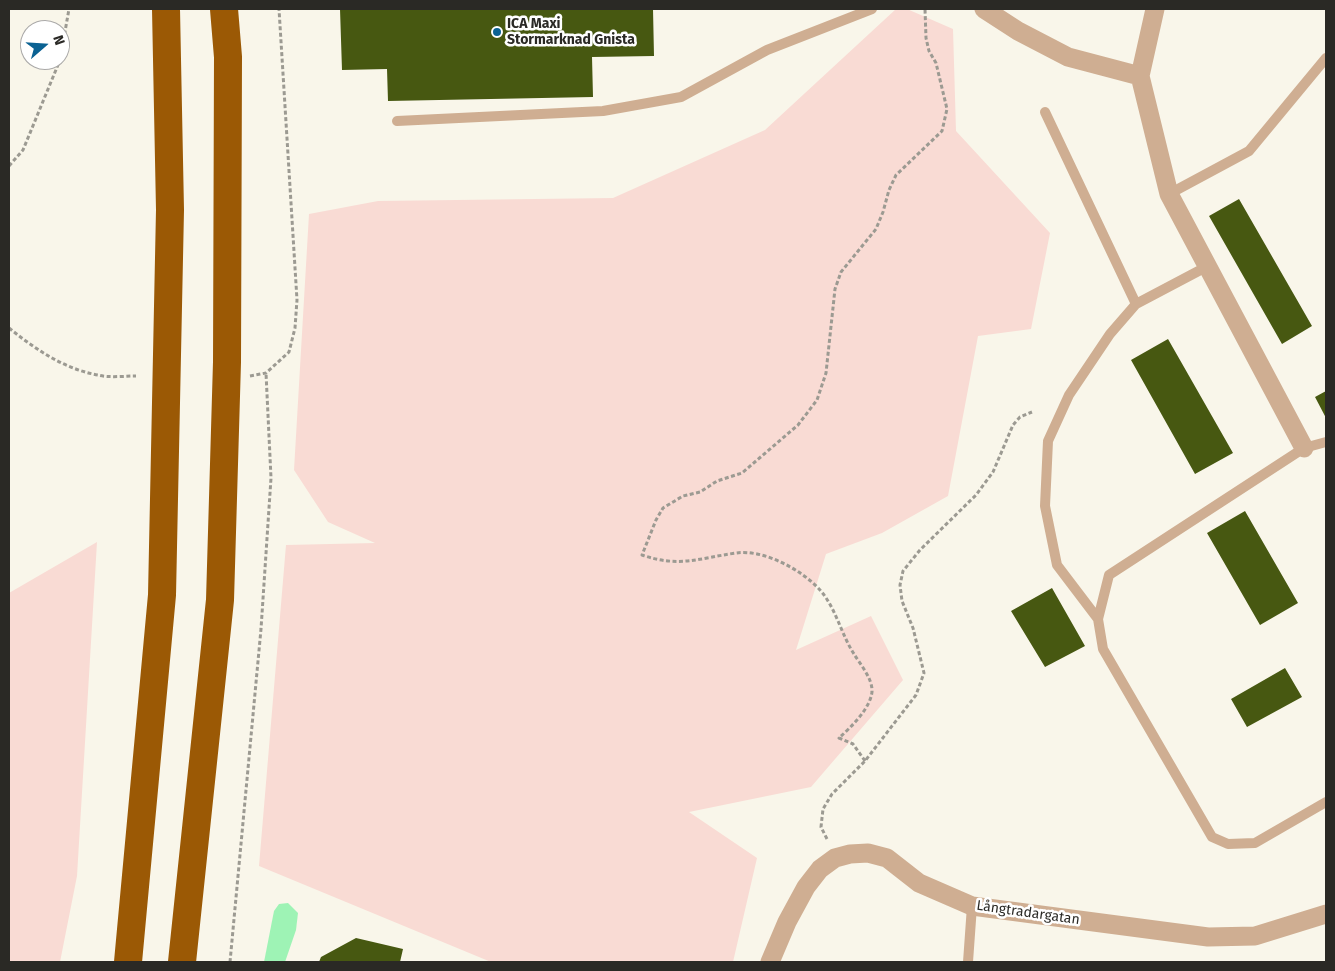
<!DOCTYPE html>
<meta charset="utf-8">
<style>
body{margin:0}
#map{position:relative;width:1335px;height:971px;overflow:hidden;background:#f9f6ea;font-family:"Fira Sans",sans-serif}
canvas{display:block}
.frame{position:absolute;inset:0;border:10px solid #2a2925;pointer-events:none}
.north{position:absolute;left:20px;top:20px;width:50px;height:50px;box-sizing:border-box;background:#fff;border:1px solid #aaa9a8;border-radius:50%;rotate:71deg;font-size:14px;font-weight:700;line-height:20px;text-align:center;color:#2a2925}
.north::after{content:'';display:block;margin:auto;width:18px;height:22px;background:#0b6293;clip-path:polygon(50% 0,100% 100%,50% 72%,0 100%)}
</style>
<div id="map">
<canvas width="1335" height="971"></canvas>
<div class="frame"></div>
<div class="north">N</div>
</div>
<script>
const context = document.querySelector('canvas').getContext('2d');
context.lineJoin = 'round';
function fill(path, color) { context.fillStyle = color; context.fill(path, 'evenodd'); }
function trace(path, color, width, dash) { context.strokeStyle = color; context.lineWidth = width; context.lineCap = dash ? 'butt' : 'round'; context.setLineDash(dash || []); context.stroke(path); }
function label(font, color, halo, rows, align = 'center') {
  context.font = font + ' "Fira Sans",sans-serif'; context.lineWidth = 5; context.setLineDash([]); context.textBaseline = 'middle'; context.strokeStyle = halo; context.fillStyle = color; for (const [text, x, y, turn = 0] of rows) {
    context.save(); context.translate(x, y); context.rotate((+turn || 0) * Math.PI / 180); context.textAlign = isNaN(turn) ? turn : align; if (halo) context.strokeText(text, 0, 0); context.fillText(text, 0, 0); context.restore();
  }
}
const green = new Path2D(`
 M896,9H907L953,29L956,131L1050,233L1031,329L978,336L948,496L882,533L826,554L796,650L871,616L903,680L811,787L689,812L757,858L733,962H491L259,866L286,545L375,543L328,522L294,470L309,214L378,201L613,198L765,130Z
 M97,542L77,876L60,962H9V593Z`);
const water = new Path2D(`
 M288,903L298,913L296,930L285,962H264L274,911L279,904Z`);
const building = new Path2D(`
 M340,9H653L654,56L592,57L593,97L388,101L387,69L342,70Z
 M1239,199L1312,326L1282,344L1209,216Z
 M1168,339L1233,453L1195,474L1131,360Z
 M1326,391V418L1315,397Z
 M1245,511L1298,603L1260,625L1207,533Z
 M1052,588L1085,646L1045,667L1011,611Z
 M1285,668L1302,697L1247,727L1231,699Z
 M356,938L403,949L400,962H319L321,957Z`);
const path = new Path2D(`
 M60,60L69,9
 M9,166L23,150L60,60
 M9,328C35,349 64,369 98,375C109,378 124,376 136,376
 M250,376L266,373L289,352L295,328L297,300L279,9
 M865,761L853,744L839,738C851,727 870,709 872,692C873,679 860,664 854,654C841,634 836,608 820,590C802,570 764,549 736,553C700,558 679,568 642,555L656,520L663,508L683,496L700,492L717,481L742,473L798,425L817,400L826,373L835,289L841,272L876,229L883,212L889,190L896,175L942,131L947,109L936,63L929,51L926,38L925,9
 M827,839L821,827L823,809L832,794L865,761L916,695L924,673L913,628L902,601L900,585L903,571L920,550L976,495L993,472L1013,425L1020,417L1032,412
 M230,962L261,629L271,478L266,373`);
const lane = new Path2D(`
 M1045,112L1136,304
 M397,121L603,111L681,97L767,50L872,9
 M1169,194L1249,151L1326,58
 M1326,442L1304,448L1109,575L1098,619L1103,649L1212,837L1228,844L1255,843L1326,802
 M1098,619L1057,565L1045,506L1048,441L1069,395L1110,334L1136,304L1208,266
 M968,962L972,906`);
const street = new Path2D(`
 M984,9L1018,31L1068,57L1140,76
 M1155,9L1140,76L1169,194L1304,448
 M770,962L787,922L806,887L820,869L835,858L850,854L868,853L887,858L919,883L972,906L1208,937L1255,936L1326,914`);
const highway = new Path2D(`
 M128,962L162,595L170,210L166,9
 M182,962L220,600L227,362L228,57L224,9`);
const markers = [
 [497,32,5,"#0b6293"]
];
const poiNames = [
 ["ICA Maxi",507,24],
 ["Stormarknad Gnista",507,40]
];
const streetNames = [
 ["Långtradargatan",1028,913,8]
];
fill(green, '#f9dbd4');
fill(water, '#9ef3b5');
fill(building, '#475811');
trace(path, '#9c9a92', 3, [4, 2.5]);
trace(lane, '#cfae92', 10);
trace(street, '#cfae92', 19);
trace(highway, '#9b5905', 28);
for (const [x, y, r, color] of markers) { const dot = new Path2D(); dot.arc(x, y, r, 0, 2 * Math.PI); context.fillStyle = color; context.fill(dot); trace(dot, '#fff', 2); }
label('bold 14px', '#2a2925', '#fff', poiNames, 'left');
label('14px', '#2a2925', '#fff', streetNames);
</script>
